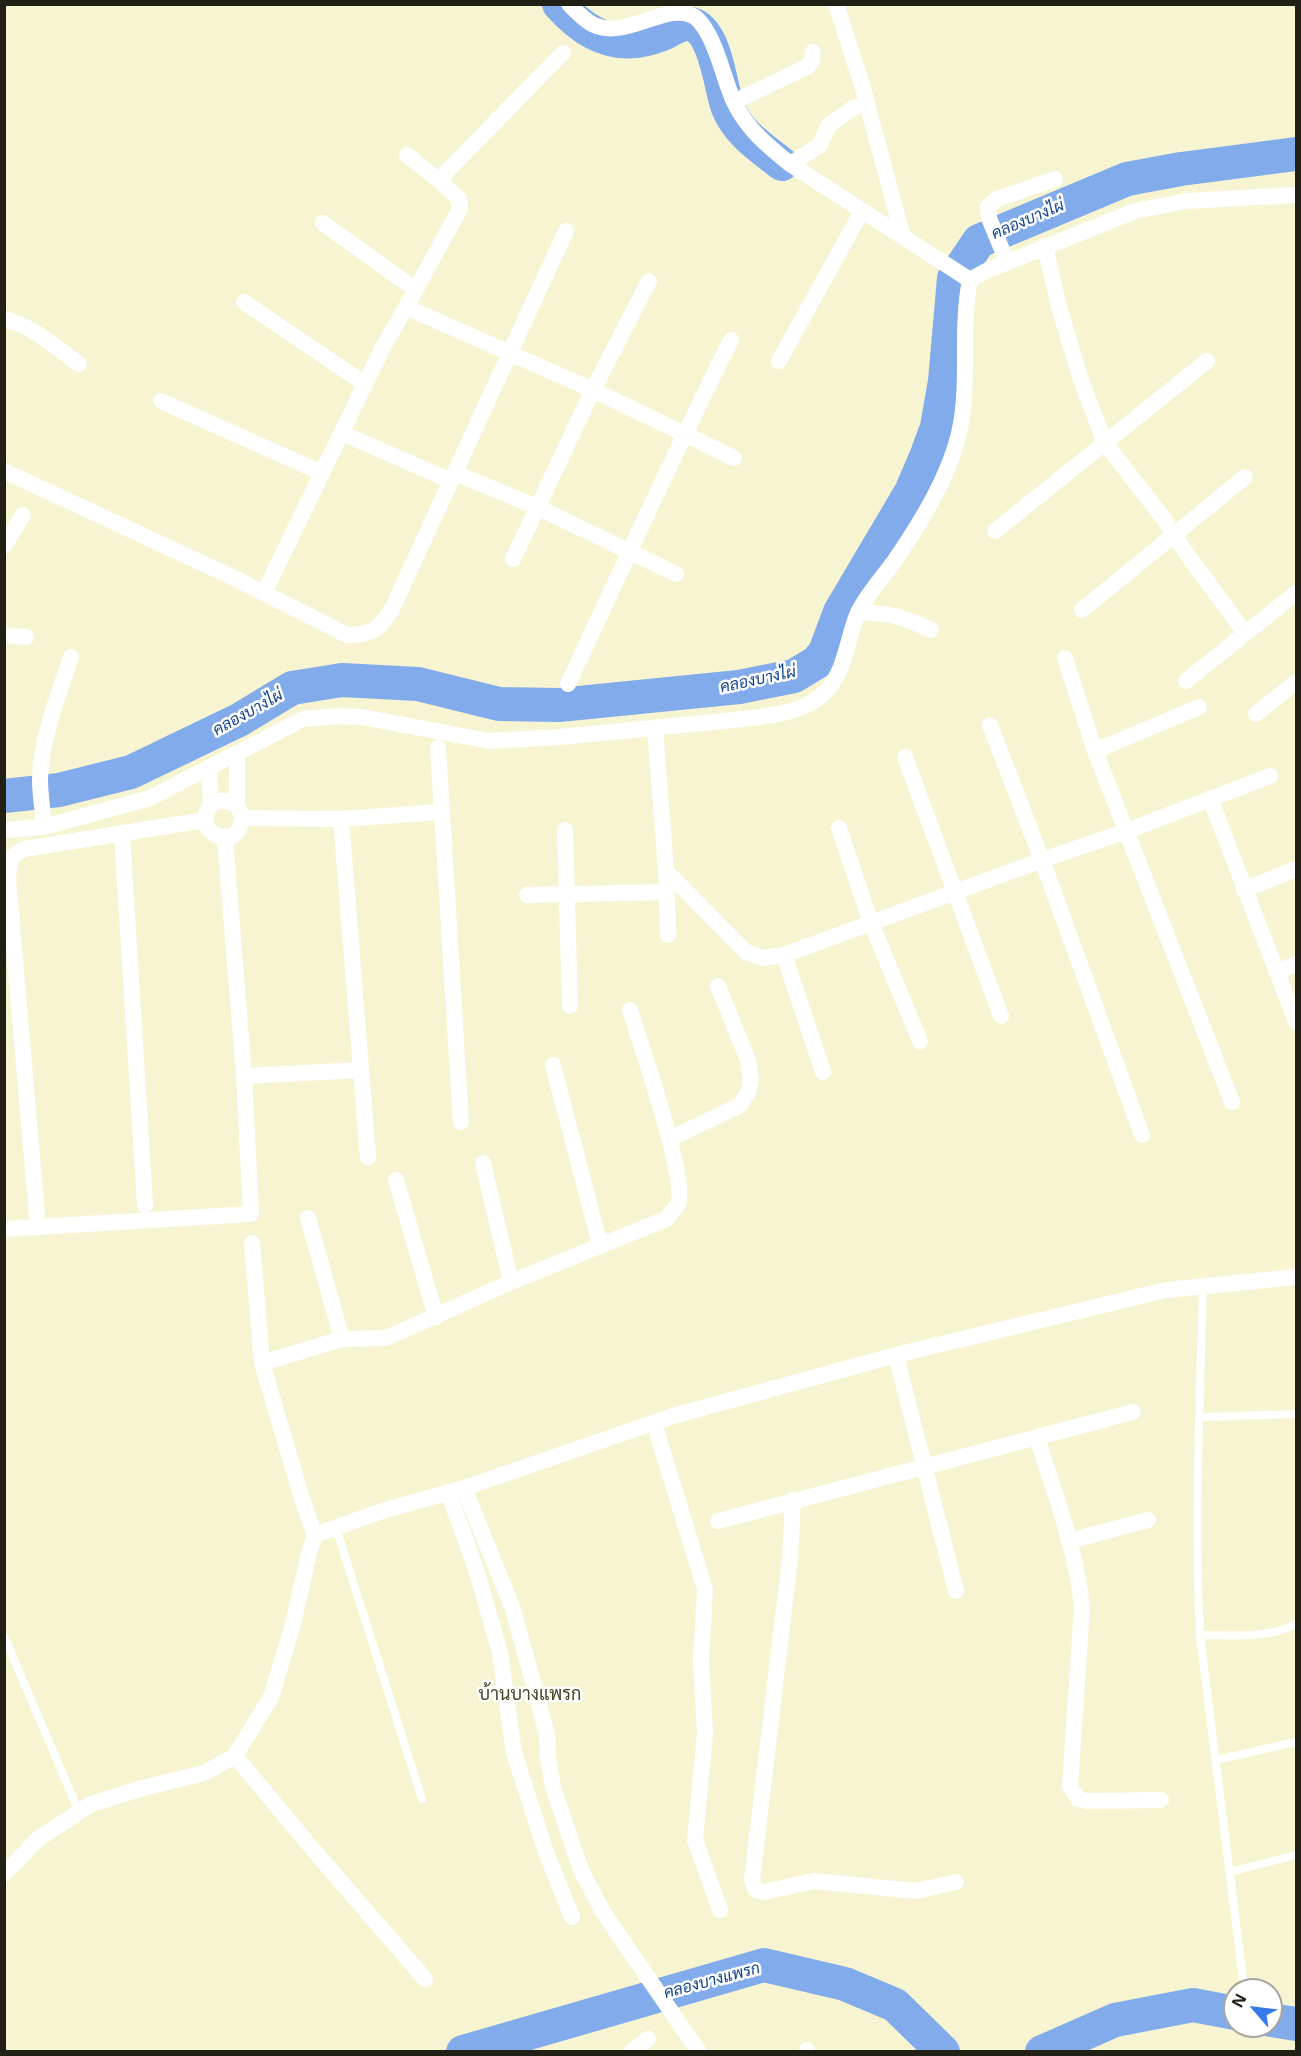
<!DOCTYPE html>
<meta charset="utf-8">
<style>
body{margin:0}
#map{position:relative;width:1301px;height:2056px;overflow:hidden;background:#f7f4d1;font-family:"Noto Sans",sans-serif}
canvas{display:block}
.frame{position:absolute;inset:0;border:6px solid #222014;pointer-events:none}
.north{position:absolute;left:1223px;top:1978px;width:60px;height:60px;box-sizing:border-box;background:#fff;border:2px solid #a7a6a1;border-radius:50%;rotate:298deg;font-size:16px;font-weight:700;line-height:24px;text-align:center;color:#222014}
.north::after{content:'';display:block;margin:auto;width:21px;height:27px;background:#357ae8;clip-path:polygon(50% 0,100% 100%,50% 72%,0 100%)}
</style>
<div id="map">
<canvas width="1301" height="2056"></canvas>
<div class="frame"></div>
<div class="north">N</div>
</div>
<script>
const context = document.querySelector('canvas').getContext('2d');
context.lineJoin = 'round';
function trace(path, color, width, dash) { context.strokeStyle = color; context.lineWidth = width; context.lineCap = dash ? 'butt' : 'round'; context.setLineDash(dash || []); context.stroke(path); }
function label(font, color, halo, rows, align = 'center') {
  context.font = font + ' "Noto Sans",Sarabun,sans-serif'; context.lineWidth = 5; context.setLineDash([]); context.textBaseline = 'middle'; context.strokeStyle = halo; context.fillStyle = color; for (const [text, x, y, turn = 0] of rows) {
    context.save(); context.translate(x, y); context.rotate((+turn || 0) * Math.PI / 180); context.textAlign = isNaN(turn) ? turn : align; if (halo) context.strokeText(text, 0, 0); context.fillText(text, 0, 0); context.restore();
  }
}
const river = new Path2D(`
 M559,4C587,36 619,51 660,35C670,31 684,20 694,25C717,36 720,87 728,108C738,133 762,148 782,164
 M4,796L59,790L131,772L239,720L292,688L342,680L418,684L499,704L559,705L739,687L794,676L817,662L825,652L840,612L911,492L926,457L937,427L945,381L954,278L979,241L1127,179L1181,169L1296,154
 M1271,2020L1296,2024
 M463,2052L764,1965L845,1984L895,2005L943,2052
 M1042,2052L1115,2020L1193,2005L1235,2013`);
const lane = new Path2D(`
 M1203,1286C1200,1403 1194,1519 1200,1635L1243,1979
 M1200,1417L1296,1414
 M336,1528L422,1799
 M1200,1635C1232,1635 1268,1639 1296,1624
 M4,1636L79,1812
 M1216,1760L1296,1742
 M1230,1872L1296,1855`);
const street = new Path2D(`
 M569,4C576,11 585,21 594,25C627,40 668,0 695,17C716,34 723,80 735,104C748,130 768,146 790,164L970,280
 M836,4L862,85L903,237
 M734,102L808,66L812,62L813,52
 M407,155L441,182
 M790,164L819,146L829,125L855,107
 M323,223L416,290
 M1045,246L1059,307L1081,380L1105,443L1164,519L1186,553L1245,633
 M1007,262L989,218L988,207L997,199L1055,179
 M244,302L365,384
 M406,307L460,209L459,199L441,182L447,171L563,53
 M4,319C33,326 55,347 79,364
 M779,361L862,211
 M161,401L322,473
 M342,433L451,481
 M4,471L230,576L347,635C372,635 379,630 392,609L566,231
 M455,473L537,507L676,574
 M995,531L1207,361
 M4,546L23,515
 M513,559L593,390L649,281
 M264,593L382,349L406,307L593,390L734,458
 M1082,610L1245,477
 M858,612C891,614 900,615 931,630
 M4,635L26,637
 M1065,658L1095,751L1232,1102
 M1186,681L1296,593
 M568,684C622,569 674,453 731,340
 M1256,714L1296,682
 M990,725L1042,860L1142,1135
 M655,728L666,871L668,935
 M438,748L461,1122
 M1095,751L1199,707
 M237,754V805L243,818L238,831L233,836C192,844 200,785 237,805
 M905,757L1001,1016
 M209,769L211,806
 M1210,798L1296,1022
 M243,818L341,819L441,812
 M341,819L368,1157
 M44,827C43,811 40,795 40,780C41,738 58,696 71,657
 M839,828L871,923L920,1041
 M4,830L44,827L150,798L303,719L338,716L362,717L489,741L560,737L743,719C768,716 801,713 821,696C845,676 846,643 857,615C864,598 882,578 893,563C920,524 950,476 960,429C970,380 960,329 970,280L988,270L1135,211L1186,201L1296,195
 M565,830L570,1006
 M122,833L145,1205
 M666,871L746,952L763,958L784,955L1042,860L1127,831L1270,776
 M1244,890L1296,869
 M527,895L666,892
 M784,955L823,1072
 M1277,972L1296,964
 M553,1065L600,1245
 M244,1076L361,1070
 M670,1139L740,1105L749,1091L751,1079L748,1060L718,986
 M483,1163L511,1282
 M396,1180L436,1317
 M37,1215L8,879C10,863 8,856 24,849L205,820
 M308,1218L342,1339
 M4,1229L251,1214L244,1076L225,838
 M896,1355L956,1591
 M262,1363L342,1339L386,1338L511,1282L666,1219C669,1215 675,1209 678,1204C688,1179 640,1043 630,1010
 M654,1423L705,1589L701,1661L705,1734L695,1840L720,1910
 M1037,1437C1054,1493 1077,1550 1082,1609L1070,1786L1078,1799L1087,1801L1161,1800
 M464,1488L513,1609L547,1734L548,1758L553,1787L581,1870L603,1912L699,2052
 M448,1492L476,1569L500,1653L514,1753L546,1852L572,1917
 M793,1500L790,1558L752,1880L756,1890L764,1892L814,1881L916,1891L956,1882
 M718,1521L1133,1412
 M315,1535L382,1511L464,1488L673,1416L896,1355L1166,1290L1296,1277
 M1069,1541L1148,1520
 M235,1756L310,1846L425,1979
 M4,1874L38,1839L91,1804L143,1788L204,1773L235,1756L271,1697L292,1628L309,1553L315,1535L303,1502L262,1363L252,1243
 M631,2052L648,2039
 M807,2052V2050`);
const waterNames = [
 ["คลองบางไผ่",1028,220,-23],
 ["คลองบางไผ่",758,680,-12],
 ["คลองบางไผ่",248,713,-29],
 ["คลองบางแพรก",712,1981,-15]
];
const quarterNames = [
 ["บ้านบางแพรก",530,1695]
];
trace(river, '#82abec', 34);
trace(lane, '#fff', 8);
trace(street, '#fff', 16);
label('italic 16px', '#13438e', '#fff', waterNames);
label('18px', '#484528', '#fff', quarterNames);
</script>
